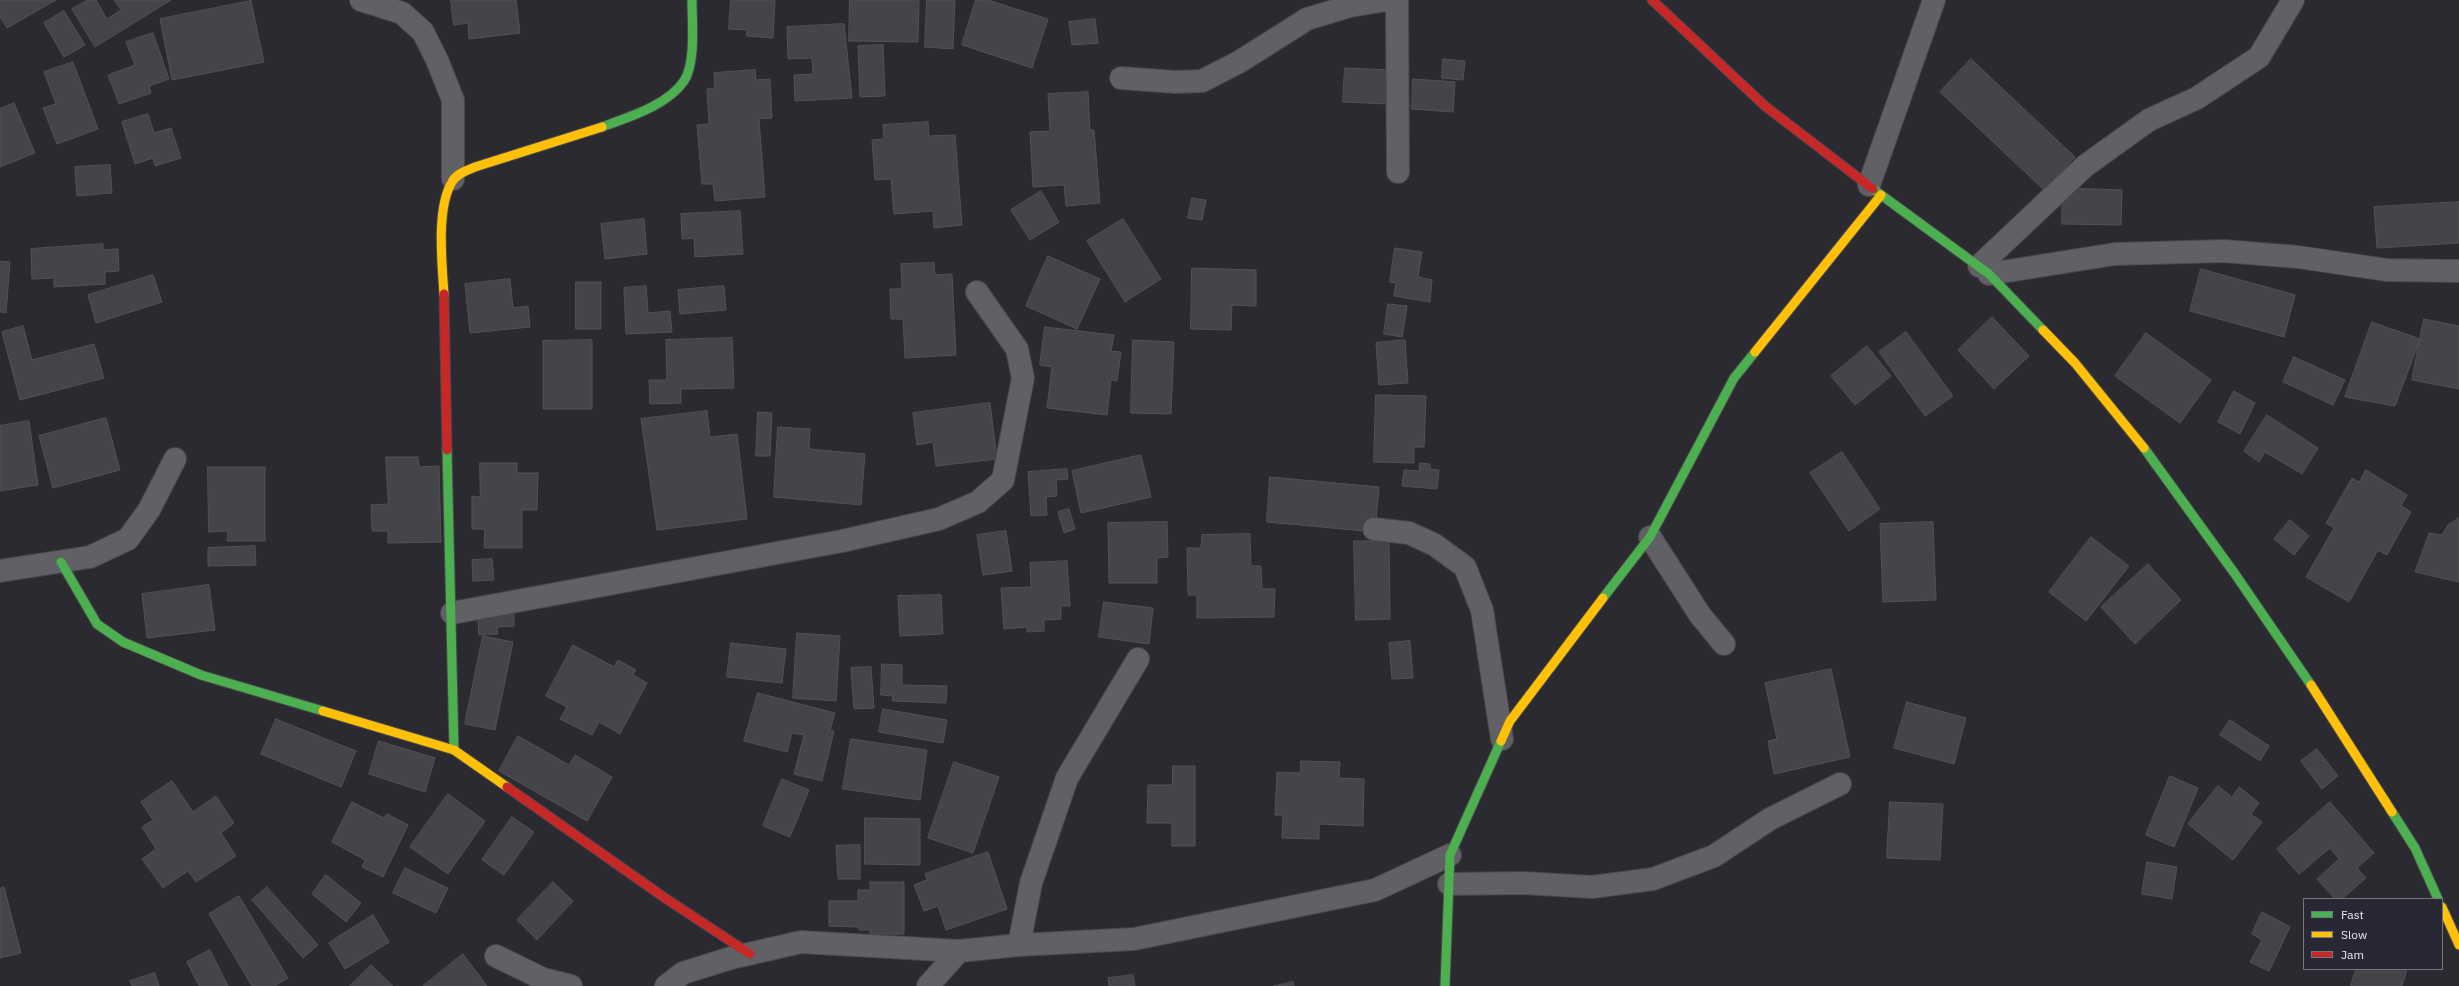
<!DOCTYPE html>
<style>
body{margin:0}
#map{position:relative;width:2459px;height:986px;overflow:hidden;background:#2a2a30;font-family:"IBM Plex Sans",sans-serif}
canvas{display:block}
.legend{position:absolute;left:2303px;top:898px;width:140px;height:72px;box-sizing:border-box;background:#272833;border:1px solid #75767f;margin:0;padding:5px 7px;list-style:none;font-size:12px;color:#eaeaf2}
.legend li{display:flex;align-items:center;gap:8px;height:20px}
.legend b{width:20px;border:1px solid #75767f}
</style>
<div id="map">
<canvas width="2459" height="986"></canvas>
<ul class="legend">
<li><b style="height:5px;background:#4caf50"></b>Fast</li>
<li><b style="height:5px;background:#ffc107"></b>Slow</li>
<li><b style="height:5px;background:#c62828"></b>Jam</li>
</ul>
</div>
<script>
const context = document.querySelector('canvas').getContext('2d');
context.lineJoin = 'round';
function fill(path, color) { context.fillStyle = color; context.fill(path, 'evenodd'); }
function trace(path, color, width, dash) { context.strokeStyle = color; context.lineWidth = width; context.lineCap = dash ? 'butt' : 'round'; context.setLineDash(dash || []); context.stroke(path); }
const building = new Path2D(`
 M0,0H56L7,28L0,17Z
 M88,0H96L107,19L121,10L114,0H171L95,47L72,9Z
 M451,0H516L520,33L469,39L468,23L454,25Z
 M731,0H775L773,38L746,36L747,30L729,29Z
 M850,0H919L918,42L849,41Z
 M927,0H955L953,49L925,47Z
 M976,0H988L1048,19L1032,68L962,45Z
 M251,1L264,62L172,80L160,19Z
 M64,11L85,45L64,57L44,23Z
 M1095,19L1098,43L1072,45L1069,22Z
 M844,24L852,98L795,101L794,75L813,74L812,58L788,59L787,27Z
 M153,33L169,79L149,86L151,93L119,104L108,75L135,65L126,42Z
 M883,45L885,96L860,97L858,46Z
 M1443,59L1465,61L1463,80L1442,78Z
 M1971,59L2075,157L2044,190L1940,92Z
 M73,62L98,129L57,144L43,108L56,104L44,72Z
 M1345,68L1389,70L1388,104L1343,102Z
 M755,70L756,80L770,79L772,118L759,119L765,197L715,201L713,184H702L697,125L709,124L707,89L715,88L714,73Z
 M1413,79L1455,82L1453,112L1412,109Z
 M1088,92L1090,130H1094L1100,203L1066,206L1064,185L1033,187L1030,132L1050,131L1048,94Z
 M14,103L35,153L0,167V109Z
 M148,114L154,133L171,128L181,158L155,166L153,158L135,164L122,122Z
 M928,122L929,136L955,135L962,225L934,228L933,211L894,214L891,179L875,180L872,140L884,139L883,125Z
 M110,165L112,193L77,196L75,167Z
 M2063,188L2122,190L2121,225L2062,224Z
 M1041,191L1059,222L1030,240L1011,210Z
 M1192,198L1206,200L1202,220L1188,218Z
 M2459,202V243L2377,248L2374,207Z
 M740,211L743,254L695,257L694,238L682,239L681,214Z
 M644,219L647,254L605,259L601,224Z
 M1123,219L1161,279L1125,302L1087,241Z
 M103,244V250L118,249L119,271L105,272V284L54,287V278L32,279L31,249Z
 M1395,248L1422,252L1418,277L1432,280L1430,302L1394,296L1396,283L1390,282Z
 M1048,256L1100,279L1077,329L1026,306Z
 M0,261L10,262L6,313L0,312Z
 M934,263L935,275L952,274L956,355L905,358L903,319H891L890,289H902L901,264Z
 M1192,268L1256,270V306L1232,305L1231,330L1191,329Z
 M2201,269L2295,295L2284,337L2190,311Z
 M153,275L162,302L96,323L88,295Z
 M510,279L513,308L528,306L530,327L470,333L465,284Z
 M576,282H601V329H576Z
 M646,286L648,313L670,311L672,332L626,334L624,288Z
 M724,286L726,310L680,314L678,290Z
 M1388,304L1407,306L1402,337L1384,334Z
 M1992,317L2029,356L1994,389L1958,350Z
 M2424,319L2459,326V389L2412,380Z
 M2372,322L2420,339L2395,406L2345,397Z
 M23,326L32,360L94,344L104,378L20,400L2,332Z
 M1045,327L1114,335L1111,351L1121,352L1117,381L1111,380L1107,415L1047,408L1052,367L1040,365Z
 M1906,332L1953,396L1925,416L1879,352Z
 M2146,333L2211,380L2180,423L2115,376Z
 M732,338L734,388L681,389V403L650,404L649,380H667L666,340Z
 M592,340V409H543V341Z
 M1133,340L1174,342L1171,414L1131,413Z
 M1405,340L1408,383L1379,385L1376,343Z
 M1867,346L1891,376L1855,405L1831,376Z
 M2294,357L2345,380L2333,405L2283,382Z
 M2234,391L2255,403L2240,434L2218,422Z
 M1376,395L1426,396L1424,447H1414V463L1374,462Z
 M990,403L997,459L936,466L933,442L917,445L913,413Z
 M707,411L710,437L737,434L747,519L657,530L641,419Z
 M758,412L772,413L770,456H756Z
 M2267,415L2318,448L2302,474L2265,452L2259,462L2244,451Z
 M106,418L120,470L53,488L39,436Z
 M29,421L38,485L0,491V426Z
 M778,427L810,429L809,449L865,454L861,505L774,497Z
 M1842,452L1880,509L1849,531L1810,473Z
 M1141,455L1151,497L1081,513L1072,471Z
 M386,457H418L419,467L439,466L441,542L388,543V531H372L371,505L388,504Z
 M480,463H517V473H538L537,510H522V548H484L485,529H472V496L480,497Z
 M1420,463L1430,464V469L1439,470L1437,489L1402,486L1404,470L1419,471Z
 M208,467H265V541H227L228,531L209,532Z
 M1067,469L1068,479L1056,480L1057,496L1046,497L1047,515L1031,516L1028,472Z
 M2366,470L2407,495L2401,506L2411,512L2387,555L2378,550L2349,602L2306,577L2334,528L2326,523L2352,478L2359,482Z
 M1270,477L1379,487L1375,532L1267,522Z
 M1069,509L1075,529L1064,533L1058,512Z
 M2459,518V582L2415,572L2429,533L2442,535L2448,525Z
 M2290,520L2309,536L2294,555L2274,539Z
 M1167,522L1168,557L1157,558V583H1109L1108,523Z
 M1933,522L1936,600L1883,602L1880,524Z
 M1006,531L1012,571L983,575L977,535Z
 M1250,534L1251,566H1261L1262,589H1275L1274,617L1197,618V595H1188L1187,548H1201L1202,535Z
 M2091,537L2129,566L2086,621L2049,592Z
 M1354,541H1389L1390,619L1356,620Z
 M255,546L256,565L208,566V548Z
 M492,559L494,580L473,581L472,560Z
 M1067,561L1070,606H1061V619L1044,620V631L1027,632V627L1004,629L1001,588L1031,587L1030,563Z
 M2148,564L2181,600L2135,644L2101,607Z
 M209,585L215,630L147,638L142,594Z
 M941,595L943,634L900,636L898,596Z
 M1104,602L1153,608L1149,644L1099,637Z
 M514,607V626L497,627L498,634L479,635L477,609Z
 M797,633L840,636L836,701L793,698Z
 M483,636L513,642L495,730L465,724Z
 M1410,641L1413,678L1392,679L1389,643Z
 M731,643L786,649L782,683L727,677Z
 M573,645L614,667L618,660L636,670L633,675L647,683L620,734L599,722L592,735L560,719L567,707L546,696Z
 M882,664L902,665V685L947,686L946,703L892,701L893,696L881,695Z
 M871,667L874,708L854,709L851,668Z
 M1831,669L1850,757L1774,774L1768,741L1777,739L1765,683Z
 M758,693L835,713L830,730L834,731L822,781L794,774L804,735L792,733L787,752L744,741Z
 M1907,702L1966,718L1954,764L1894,748Z
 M883,709L947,720L943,743L879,732Z
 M276,719L356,751L341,787L261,754Z
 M2230,720L2269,746L2260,761L2220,735Z
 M518,736L569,765L575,755L612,777L587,821L499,771Z
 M851,739L927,750L920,800L843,789Z
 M379,741L435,758L425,792L369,774Z
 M2317,749L2338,776L2322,789L2301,761Z
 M1301,761L1340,762L1339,778L1364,779L1363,826L1319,824V839L1282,838L1283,815H1275L1277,772L1300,773Z
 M954,762L999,777L973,853L928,838Z
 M1173,766H1195V846H1172V823H1147L1148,785H1172Z
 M2170,776L2198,788L2174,847L2146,835Z
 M782,779L809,790L790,837L763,826Z
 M172,781L193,812L216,796L234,823L221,833L236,856L196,882L188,871L163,888L142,859L156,849L142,827L153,820L141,802Z
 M2218,786L2232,797L2239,787L2259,803L2251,814L2262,822L2233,860L2188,824Z
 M448,794L485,821L448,874L410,847Z
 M352,802L384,818L387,814L408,825L383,877L362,867L365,860L332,842Z
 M1890,802L1943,804L1940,860L1887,858Z
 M2330,802L2374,853L2357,868L2366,878L2342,899H2335L2317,879L2339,859L2330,848L2299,874L2277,849Z
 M512,817L534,832L504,875L482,860Z
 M865,818L920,819V865L865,864Z
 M860,845V879H838L836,846Z
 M988,852L1007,909L946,930L938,906L924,911L914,885L927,880L925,874Z
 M2147,862L2177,867L2172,899L2142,894Z
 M405,868L448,888L436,913L393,893Z
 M326,875L361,903L346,922L312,894Z
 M553,882L573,901L537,940L517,920Z
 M870,882H904V934H870V930H859V927L829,926V901H858V890H870Z
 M4,887L21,953L0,958V889Z
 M267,887L318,945L303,958L252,900Z
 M239,896L288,978L275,986H252L209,914Z
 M2262,912L2290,927L2269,971L2250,962L2262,940L2252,934Z
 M373,915L389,942L345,969L329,943Z
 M210,950L228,986H199L187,962Z
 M463,954L487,986H423Z
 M371,965L393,986H350Z
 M2356,969H2407L2402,986H2351Z
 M155,973L159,986H132L130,981Z
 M1133,975L1135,986H1109L1108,978Z
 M1293,982L1294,986H1274Z`);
const street = new Path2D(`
 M361,0L402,13L423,32L437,60L453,100V179
 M1397,0L1398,172
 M1121,78L1175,82L1202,81L1239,62L1307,19L1350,6L1386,0
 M1869,185L1934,0
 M1979,266L2085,166L2149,120L2197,98L2259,57L2293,0
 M1989,274L2115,254L2224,251L2298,257L2387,270L2459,271
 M1374,529L1409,533L1435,545L1465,567L1482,610L1502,739
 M1650,537L1700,615L1724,644
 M0,571L90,557L128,539L149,510L175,459
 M452,613L842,541L939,519L978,502L1003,480L1023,378L1017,349L977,292
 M1449,884L1523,883L1592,887L1653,879L1714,856L1770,819L1840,784
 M1019,945L1031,883L1067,778L1138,659
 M496,956L543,979L571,986
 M666,986L683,973L731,958L801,942L959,951L1019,945L1134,939L1375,890L1450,855
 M928,986L959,951`);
const fast = new Path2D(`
 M602,127C628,117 667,106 684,81C696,63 692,22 692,0
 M1873,189L1989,274L2043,330
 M2144,448L2235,574L2311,685
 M447,450L454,750
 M61,562L97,624L123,642L201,675L323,711
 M1603,598L1650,537L1734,378L1755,352
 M2392,812L2415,848L2438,899
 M1445,986L1450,855L1501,741`);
const slow = new Path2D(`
 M444,294C442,264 436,208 452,182C456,174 467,170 475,167L602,127
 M2043,330L2075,363L2144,448
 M1755,352L1881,195
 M2311,685L2392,812
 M323,711L454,750L507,787
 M1501,741L1510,721L1603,598
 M2442,907L2459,945`);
const jam = new Path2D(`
 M1652,0L1765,106L1873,189
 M444,294L447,450
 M507,787L665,898L750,954`);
fill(building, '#454549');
trace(building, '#525256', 1);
trace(street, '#47474c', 24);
trace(fast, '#47474c', 11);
trace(slow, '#47474c', 11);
trace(jam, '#47474c', 11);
trace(street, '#606065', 22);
trace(fast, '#4caf50', 9);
trace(slow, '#ffc107', 9);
trace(jam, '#c62828', 9);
</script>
